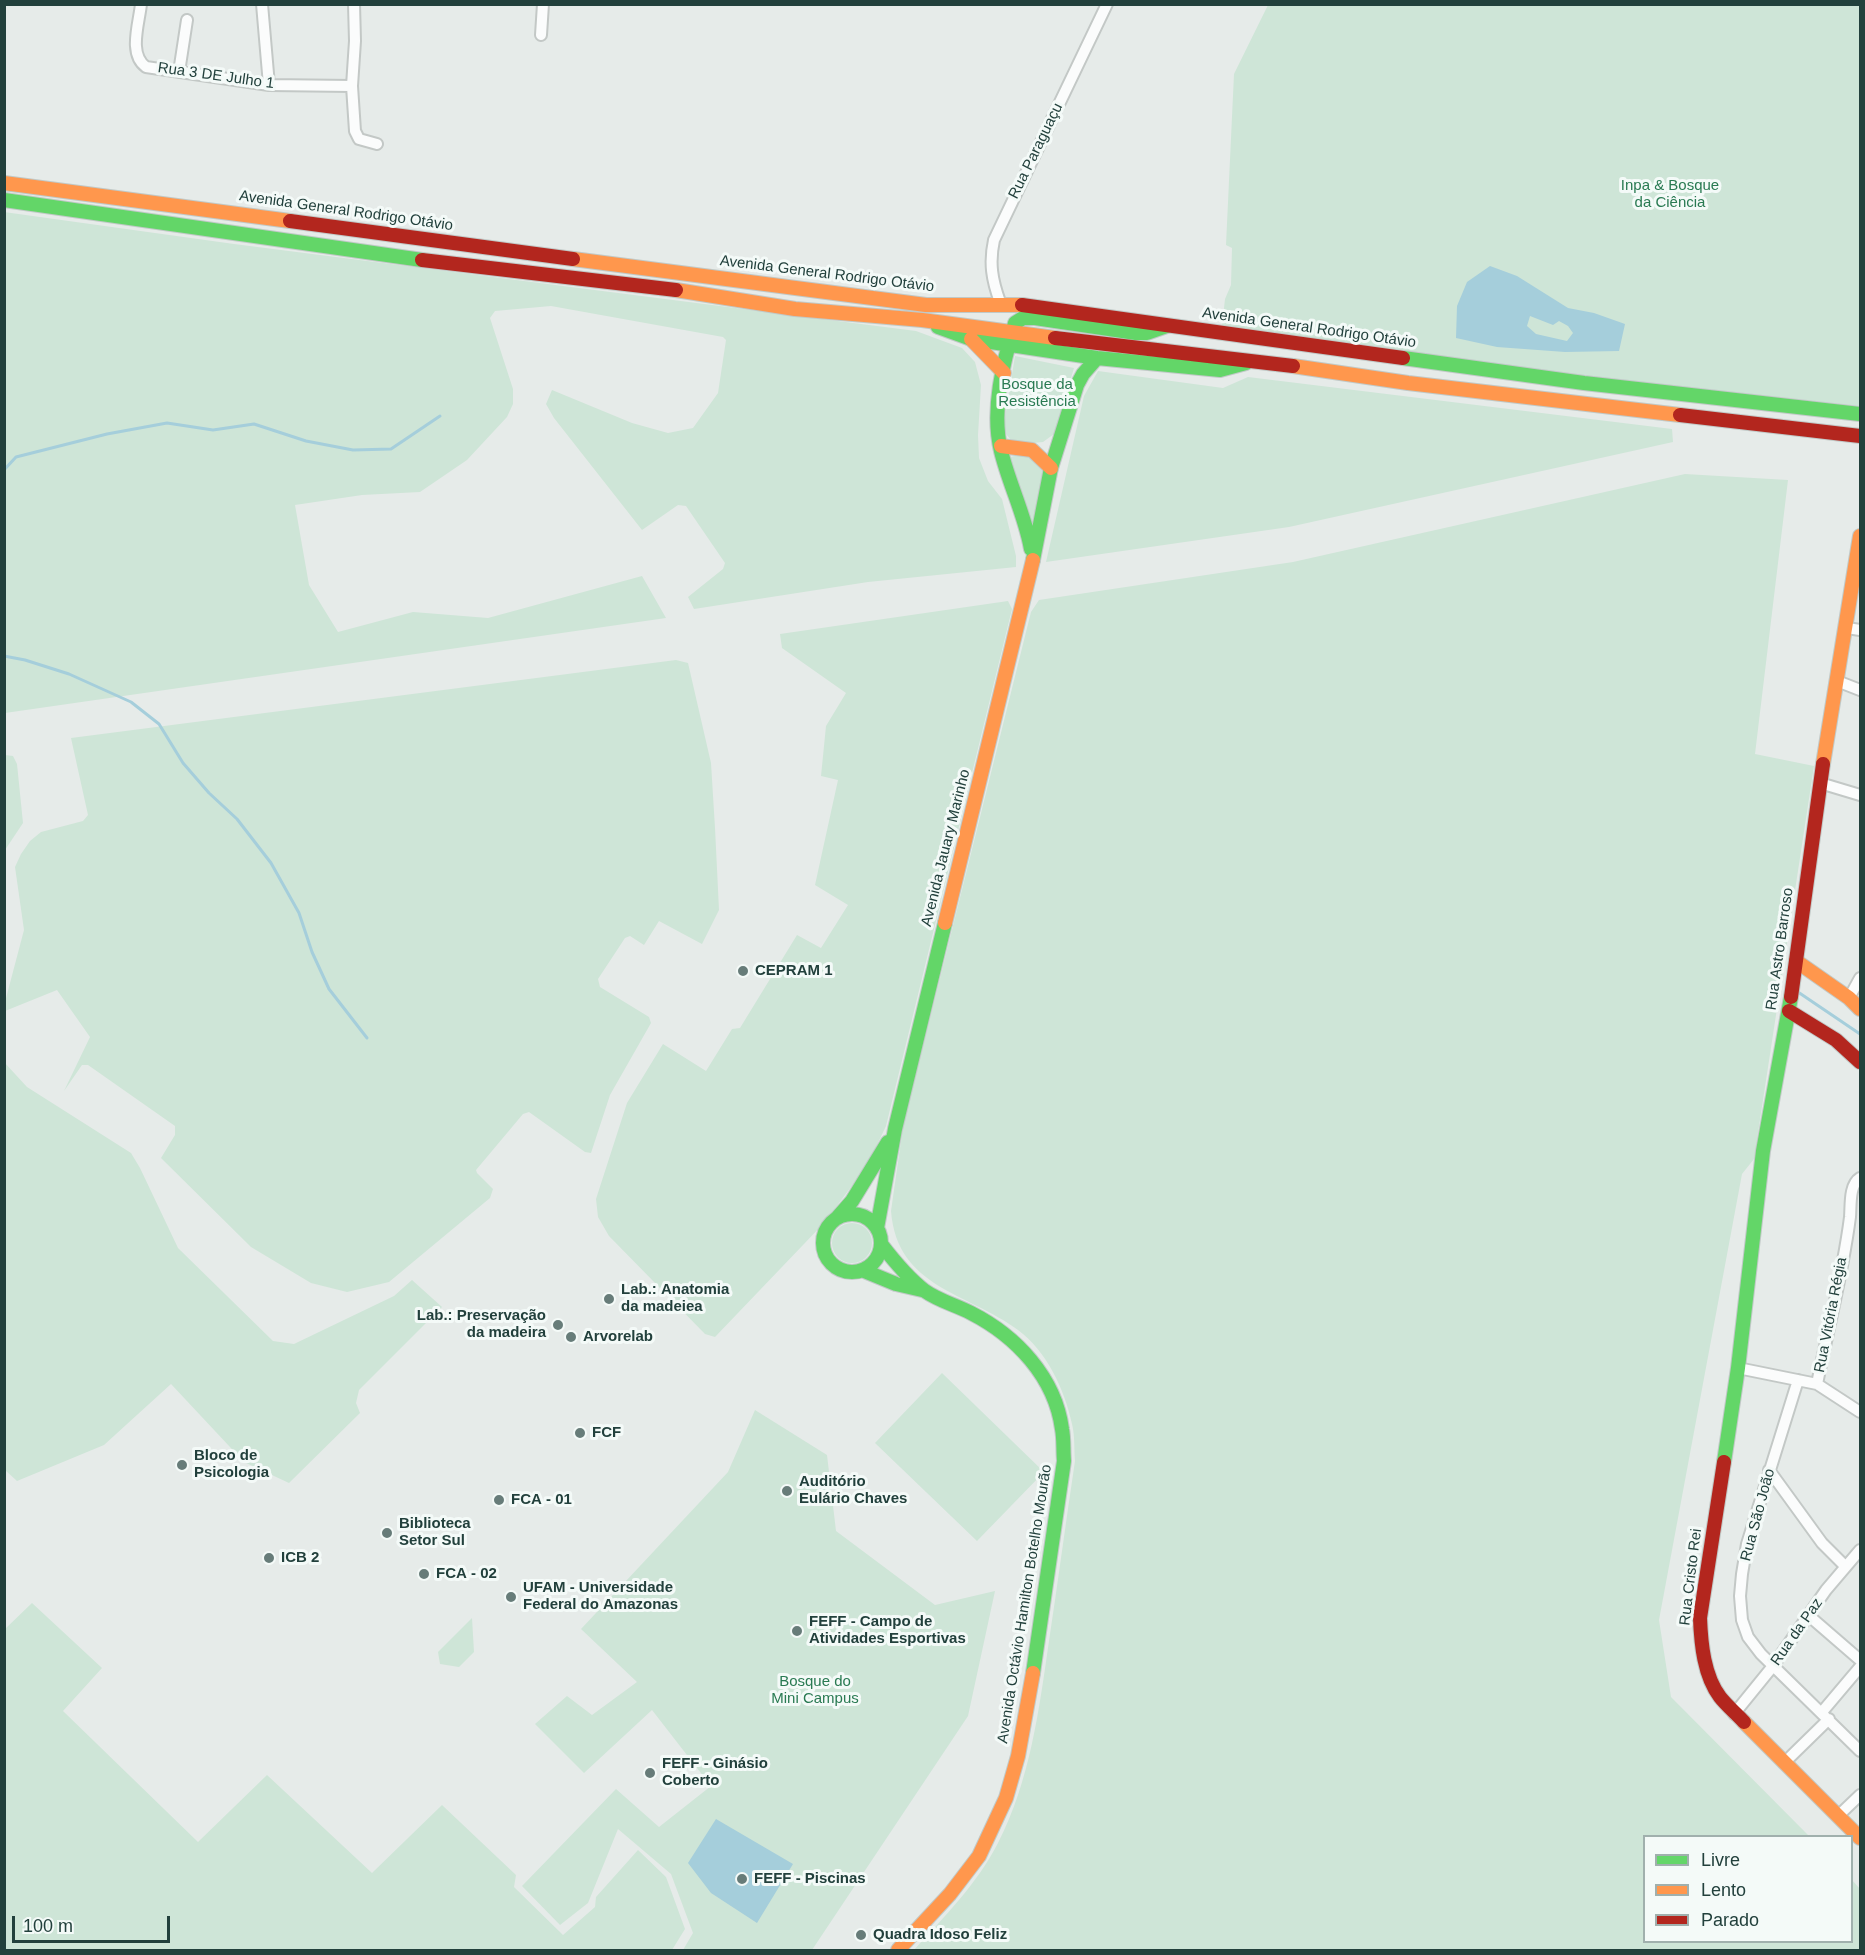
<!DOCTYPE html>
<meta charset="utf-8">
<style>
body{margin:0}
#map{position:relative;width:1865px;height:1955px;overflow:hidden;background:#e6ebe9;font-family:Helvetica,sans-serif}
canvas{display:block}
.frame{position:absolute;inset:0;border:6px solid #22403c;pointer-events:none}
.legend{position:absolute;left:1643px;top:1835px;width:210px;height:108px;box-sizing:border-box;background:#f4faf8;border:2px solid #a0b0ad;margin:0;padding:8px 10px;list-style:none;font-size:18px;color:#22403c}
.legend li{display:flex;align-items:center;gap:12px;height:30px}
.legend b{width:30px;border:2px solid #a0b0ad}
.scale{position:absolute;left:12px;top:1916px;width:158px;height:27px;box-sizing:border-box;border:3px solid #22403c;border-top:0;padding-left:8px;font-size:18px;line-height:21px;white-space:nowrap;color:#22403c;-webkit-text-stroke:4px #f4faf8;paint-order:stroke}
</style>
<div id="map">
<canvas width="1865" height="1955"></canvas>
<div class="frame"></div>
<ul class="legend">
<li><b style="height:8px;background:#63d668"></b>Livre</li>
<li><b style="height:8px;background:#ff974d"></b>Lento</li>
<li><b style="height:8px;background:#b3261e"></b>Parado</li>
</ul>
<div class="scale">100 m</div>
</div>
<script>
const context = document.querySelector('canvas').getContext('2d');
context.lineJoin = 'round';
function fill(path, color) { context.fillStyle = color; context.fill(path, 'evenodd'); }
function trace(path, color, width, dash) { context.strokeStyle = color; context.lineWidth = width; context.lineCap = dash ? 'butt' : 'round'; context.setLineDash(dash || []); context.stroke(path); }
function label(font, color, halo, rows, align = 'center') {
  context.font = font + ' Helvetica,sans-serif'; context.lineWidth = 6; context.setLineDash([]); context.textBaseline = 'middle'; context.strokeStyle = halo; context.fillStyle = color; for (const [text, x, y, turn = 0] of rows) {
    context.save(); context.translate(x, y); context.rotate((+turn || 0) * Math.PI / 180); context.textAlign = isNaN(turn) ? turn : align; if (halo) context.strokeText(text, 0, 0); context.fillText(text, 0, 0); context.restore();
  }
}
const green = new Path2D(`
 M1268,5H1860V406L1533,370L1374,346L1307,341L1222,326L1225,299L1231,285L1232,248L1226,245L1234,74Z
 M4,212L234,244L916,331L962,348L975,362L981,385L978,435L979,458L988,481L1002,499L1016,556V567L868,582L694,609L688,597L723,569L725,563L686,506L678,505L642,530L554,418L546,404L552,390L632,423L668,433L693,428L718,393L726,340L723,337L551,306L495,311L490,318L513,389V404L507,417L467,460L420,492L362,495L295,505L309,585L338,632L413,612L488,618L642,576L666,618L5,713Z
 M1015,356L1074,368L1054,434L1043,442L1023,444L1010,439L1003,430Z
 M1098,371L1223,388L1248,377L1672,429L1673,442L1289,527L1046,562L1084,396Z
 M1019,455L1030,456L1048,473L1034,528H1030L1009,465L1010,457Z
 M1685,474L1788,480L1755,754L1814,766L1754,1159L1742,1174L1659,1620L1671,1697L1809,1836H1644V1942H1852V1880L1860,1889V1950H914C944,1917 977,1884 998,1843C1030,1781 1039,1710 1049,1641C1058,1581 1066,1521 1075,1461C1074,1449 1075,1436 1072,1424C1065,1391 1047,1351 1018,1330C967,1292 897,1288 891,1211L903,1127L1031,612L1039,600L1293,562Z
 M1008,601L1012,609L886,1126L868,1164L825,1222L715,1337L705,1334L609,1236L598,1217L596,1199L627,1103L663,1044L706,1071L732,1029L740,1028L797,935L821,948L848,905L815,885L838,780L821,776L826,726L846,693L782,648L780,634Z
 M676,660L688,663L711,763L715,828L719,910L702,944L659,921L644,945L630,936L625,938L598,979L600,987L649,1017L651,1023L610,1095L591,1153L585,1152L529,1112L523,1114L476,1170L477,1173L493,1189L490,1198L389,1282L347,1292L311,1283L251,1247L161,1158L175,1135V1126L88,1065H82L64,1091L90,1037L57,990L5,1011V1002L24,930L15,867L21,854L30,841L41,832L83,821L88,815L71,738Z
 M5,755L13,756L17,764L23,823L5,850Z
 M4,1062L27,1087L131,1153L140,1168L178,1248L273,1341L294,1344L394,1296L412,1280L442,1307L359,1390L356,1403L360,1413L289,1483L244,1462L171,1384L104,1445L17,1481L5,1470Z
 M832 1243a20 20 0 1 1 40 0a20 20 0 1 1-40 0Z
 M942,1373L1044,1472L977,1541L875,1443Z
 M755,1410L827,1455L836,1531L935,1605L995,1591L968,1716L812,1950H683L693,1933L671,1874L618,1829L588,1903L560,1925L522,1886L616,1789L659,1827L711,1786L652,1710L584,1773L535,1724L567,1696L592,1715L637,1682L581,1629L728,1472Z
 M32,1603L102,1668L63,1711L198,1842L267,1775L372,1873L442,1805L516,1875L514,1887L563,1935L595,1907L596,1897L638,1850L666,1877L685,1929L672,1950H5V1629Z
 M472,1618L474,1652L459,1667L440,1664L438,1652Z`);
const water = new Path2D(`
 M1490,266L1517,276L1568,308L1594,313L1625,324L1619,351L1565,352L1497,347L1456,338L1457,306L1467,282ZM1530,316L1553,325L1559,321L1568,326L1573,333L1567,341L1536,334L1527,326Z
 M716,1819L793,1864L757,1923L711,1893L688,1863Z`);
const stream = new Path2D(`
 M4,470L16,457L107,434L167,423L213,430L254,424L306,441L353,450L391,449L440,416
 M4,656L25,660L69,674L131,702L159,724L183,763L209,793L237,819L271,863L299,913L312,952L329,989L367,1038
 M1795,990L1860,1034`);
const street = new Path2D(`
 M141,4C139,24 128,54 146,67L269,85L352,86
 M262,4L269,85
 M354,4L355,41L352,86L355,131L359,139L377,144
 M541,35L543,4
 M179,72L187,20
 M1000,302C992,280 989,263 994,240L1107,4
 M1847,628L1860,630
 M1837,681L1860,690
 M1820,783L1860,795
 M1849,998L1860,978
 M1738,1368L1817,1384L1860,1412
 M1798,1380L1747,1544L1742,1574L1740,1596L1742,1620L1748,1637L1761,1654L1860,1751
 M1817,1384C1828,1329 1843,1273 1850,1217C1851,1205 1849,1185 1860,1178
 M1769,1470L1822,1543L1845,1566
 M1808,1615L1860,1660
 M1822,1712L1860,1667
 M1734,1714L1773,1666L1826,1590L1860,1550
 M1784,1763L1829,1719
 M1838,1816L1860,1795`);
const fast = new Path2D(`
 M4,200L422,260
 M938,327L971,339L1097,358L1220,370L1246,363
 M1403,358L1584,383L1860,414
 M1031,549C1025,515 1009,484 1001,451C991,411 1003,362 1015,323L1023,318H1035L1136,333H1147L1167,326
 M1033,560L1051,468L1077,385L1083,374L1097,358
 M823 1243a29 29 0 1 1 58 0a29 29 0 1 1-58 0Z
 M837,1218L852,1201L888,1142
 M877,1228L895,1129L945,923
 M881,1244C894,1261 908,1278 925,1291C939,1301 956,1305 971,1313C1016,1336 1055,1377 1062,1429C1064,1439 1063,1450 1064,1461L1033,1673
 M862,1270L896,1284L922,1290
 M1724,1462L1738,1368L1763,1151L1791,997`);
const slow = new Path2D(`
 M4,183L290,221
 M573,259L926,305H1022
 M676,290L795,309L922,320L1055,338
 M971,339L1004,373
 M1293,366L1408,383L1680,415
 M1001,446L1032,450L1051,468
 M1823,764L1860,536
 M945,923L1033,560
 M1796,961L1849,998L1860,1009
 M1744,1722L1860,1838
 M898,1950L950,1894L979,1856L1006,1798L1018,1756L1033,1673`);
const jam = new Path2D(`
 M290,221L573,259
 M422,260L676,290
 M1022,305L1403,358
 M1055,338L1293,366
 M1680,415L1860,436
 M1791,997L1823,764
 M1789,1011L1836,1040L1860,1062
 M1724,1462L1700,1618C1701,1644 1704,1676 1720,1697C1727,1706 1737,1714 1744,1722`);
const markers = [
 [743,971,6,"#677c79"],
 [609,1299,6,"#677c79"],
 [558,1325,6,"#677c79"],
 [571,1337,6,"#677c79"],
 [580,1433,6,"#677c79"],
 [182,1465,6,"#677c79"],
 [787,1491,6,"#677c79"],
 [499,1500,6,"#677c79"],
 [387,1533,6,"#677c79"],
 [269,1558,6,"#677c79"],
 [424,1574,6,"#677c79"],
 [511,1597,6,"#677c79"],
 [797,1631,6,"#677c79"],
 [650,1773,6,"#677c79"],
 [742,1879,6,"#677c79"],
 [861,1935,6,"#677c79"]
];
const streetNames = [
 ["Rua 3 DE Julho 1",216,76,8],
 ["Rua Paraguaçu",1036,151,-64],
 ["Avenida General Rodrigo Otávio",346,211,8],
 ["Avenida General Rodrigo Otávio",827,274,7],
 ["Avenida General Rodrigo Otávio",1309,328,8],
 ["Avenida Jauary Marinho",946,848,-76],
 ["Rua Astro Barroso",1780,949,-82],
 ["Rua Vitória Régia",1831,1315,-79],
 ["Rua São João",1758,1515,-75],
 ["Rua Cristo Rei",1691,1577,-83],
 ["Avenida Octávio Hamilton Botelho Mourão",1025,1604,-81],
 ["Rua da Paz",1797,1632,-55]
];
const parkNames = [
 ["Inpa & Bosque",1670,186],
 ["da Ciência",1670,203],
 ["Bosque da",1037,385],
 ["Resistência",1037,402],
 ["Bosque do",815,1682],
 ["Mini Campus",815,1699]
];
const poiNames = [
 ["CEPRAM 1",755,971],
 ["Lab.: Anatomia",621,1290],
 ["da madeiea",621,1307],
 ["Lab.: Preservação",546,1316,"right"],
 ["da madeira",546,1333,"right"],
 ["Arvorelab",583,1337],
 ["FCF",592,1433],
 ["Bloco de",194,1456],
 ["Psicologia",194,1473],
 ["Auditório",799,1482],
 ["Eulário Chaves",799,1499],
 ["FCA - 01",511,1500],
 ["Biblioteca",399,1524],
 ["Setor Sul",399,1541],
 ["ICB 2",281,1558],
 ["FCA - 02",436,1574],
 ["UFAM - Universidade",523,1588],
 ["Federal do Amazonas",523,1605],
 ["FEFF - Campo de",809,1622],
 ["Atividades Esportivas",809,1639],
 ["FEFF - Ginásio",662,1764],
 ["Coberto",662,1781],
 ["FEFF - Piscinas",754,1879],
 ["Quadra Idoso Feliz",873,1935]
];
fill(green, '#cee5d7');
fill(water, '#a5cedb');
trace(stream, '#a5cedb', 3);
trace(street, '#c3c8c6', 14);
trace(fast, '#c1c9c7', 16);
trace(slow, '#c1c9c7', 16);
trace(jam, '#c1c9c7', 16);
trace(street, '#fbfcfc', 10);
trace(fast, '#63d668', 14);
trace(slow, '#ff974d', 14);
trace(jam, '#b3261e', 14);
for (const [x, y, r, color] of markers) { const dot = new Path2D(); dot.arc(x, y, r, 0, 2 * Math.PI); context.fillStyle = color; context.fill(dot); trace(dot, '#f4faf8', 2); }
label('15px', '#22403c', '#f4faf8', streetNames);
label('15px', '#297a52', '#f4faf8', parkNames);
label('bold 15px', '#22403c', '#f4faf8', poiNames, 'left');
</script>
